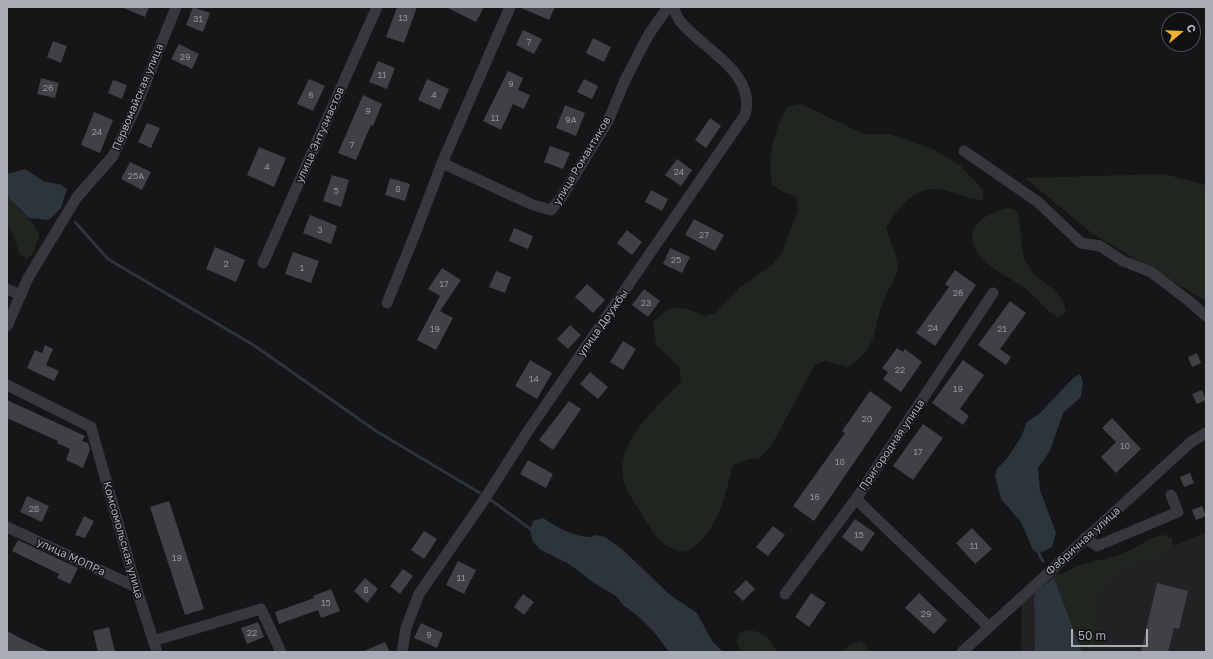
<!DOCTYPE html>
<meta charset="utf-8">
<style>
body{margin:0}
#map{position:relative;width:1213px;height:659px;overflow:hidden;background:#161618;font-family:"Golos Text",sans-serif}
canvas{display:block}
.frame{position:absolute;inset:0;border:8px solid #a8adb8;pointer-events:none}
.north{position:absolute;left:1161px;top:12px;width:40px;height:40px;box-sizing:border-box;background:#111113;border:1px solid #4d4f55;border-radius:50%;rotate:71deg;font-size:11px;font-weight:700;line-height:16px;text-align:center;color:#a8adb8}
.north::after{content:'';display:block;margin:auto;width:14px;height:18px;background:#f2b134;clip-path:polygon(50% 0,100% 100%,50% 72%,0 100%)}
.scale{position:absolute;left:1071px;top:629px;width:77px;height:18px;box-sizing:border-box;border:2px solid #a8adb8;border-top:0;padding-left:5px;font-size:12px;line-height:14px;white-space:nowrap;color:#a8adb8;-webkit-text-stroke:3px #111113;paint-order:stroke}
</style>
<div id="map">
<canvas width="1213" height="659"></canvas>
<div class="frame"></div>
<div class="north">С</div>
<div class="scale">50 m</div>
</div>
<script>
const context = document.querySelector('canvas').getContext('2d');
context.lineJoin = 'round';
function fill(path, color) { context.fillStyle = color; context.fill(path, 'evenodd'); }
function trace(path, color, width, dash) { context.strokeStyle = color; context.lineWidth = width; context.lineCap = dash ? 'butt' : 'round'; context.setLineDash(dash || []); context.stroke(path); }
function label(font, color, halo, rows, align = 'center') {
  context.font = font + ' "Golos Text",sans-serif'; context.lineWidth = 3; context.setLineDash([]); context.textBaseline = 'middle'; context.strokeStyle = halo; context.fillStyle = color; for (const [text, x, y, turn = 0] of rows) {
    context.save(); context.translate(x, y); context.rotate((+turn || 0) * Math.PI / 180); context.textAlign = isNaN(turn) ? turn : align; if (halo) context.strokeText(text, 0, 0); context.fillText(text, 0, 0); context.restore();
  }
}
const built = new Path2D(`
 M1206,533V652H1021L1022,603L1056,571L1073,583Z`);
const green = new Path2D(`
 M801,104L864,134H889L933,149L961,166L983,190V200C965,199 960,194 944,190C916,183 898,208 886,228C889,238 899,261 898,269C896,280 889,287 885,297C871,327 882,345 848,367L825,361L815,365L770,448L758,459H749L733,465C724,500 718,531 687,552C662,549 656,538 644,518C639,509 631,499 627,489C608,447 655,409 681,382L679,367L656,345L653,323C671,301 682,307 705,316L717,312L739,288L771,266L782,253L798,210L796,196L782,192L772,184C767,156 774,132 787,107Z
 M1164,174L1206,185V301L1093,234L1025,178Z
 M7,193C15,209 32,217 39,235L34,252L27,259L20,255L11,230L7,224Z
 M1007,208L1016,210C1024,226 1018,247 1027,264C1039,286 1063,286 1066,312L1058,317C1044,310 1036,296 1023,287C1010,278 996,272 985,261C958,235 978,215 1007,208Z
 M1164,535L1172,538L1173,547C1163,556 1152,557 1140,562C1116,571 1092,592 1095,620C1096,630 1102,642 1105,652H1082L1054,578L1077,566L1122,554L1155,537Z
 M748,630C764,632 770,637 777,652H741L737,642L739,633Z
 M861,641L867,647L869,652H842L852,644Z`);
const water = new Path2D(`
 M25,169L45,182L60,184L67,189L61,208L49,220L29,218L10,199L7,193V174Z
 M1080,374L1083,382L1081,397L1063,413L1050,451L1038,468L1040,490L1056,533L1052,547L1039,554L1033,550L1021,522L1001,499L995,476L997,469L1008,457L1021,437L1027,422L1040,413L1073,378Z
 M543,518C559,528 573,537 592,537L594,535L605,537L622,549L670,595L697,613L712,641L723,652H669L654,632L639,617L623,605L616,596L597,585L569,564L541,550L533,542L530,531L533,521Z
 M1054,578L1082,652H1035L1034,598L1036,591Z`);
const stream = new Path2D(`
 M75,222L108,259L255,346L376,431L480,493
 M491,500L533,531
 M1039,554L1043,561`);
const building = new Path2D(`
 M121,7H149L145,17Z
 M193,7L210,13L203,32L186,25Z
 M397,7H417L404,43L386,37Z
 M446,7H484L476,22Z
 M519,7H555L549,20Z
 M523,30L542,39L534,54L516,45Z
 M593,38L611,47L604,62L586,53Z
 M53,41L67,46L61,63L47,57Z
 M179,44L199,54L192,69L171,59Z
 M378,61L395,68L387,89L369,82Z
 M508,71L523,78L518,90L530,95L524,109L513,104L501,130L483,121Z
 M41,78L59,83L55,98L37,94Z
 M309,79L325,86L313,111L297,104Z
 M427,79L449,89L440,110L418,100Z
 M584,79L598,86L592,99L577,92Z
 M113,80L127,85L122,99L108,93Z
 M363,95L382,104L373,126L371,125L356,160L338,153Z
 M565,105L585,113L576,136L556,128Z
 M94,112L113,120L100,153L81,145Z
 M710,118L721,126L706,148L695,140Z
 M147,123L160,128L151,148L138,142Z
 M550,146L570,153L563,169L544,162Z
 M259,147L286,158L274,187L247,175Z
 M677,159L692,170L681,186L665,175Z
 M130,162L151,172L142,190L121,179Z
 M332,175L349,180L341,207L323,201Z
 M390,178L410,184L405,201L385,195Z
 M651,190L668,199L662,211L645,202Z
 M310,215L337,226L331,244L303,233Z
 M694,219L724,235L715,251L685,235Z
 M514,228L533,236L528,249L509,241Z
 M627,230L642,242L632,255L617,243Z
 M215,247L245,260L236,282L206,269Z
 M670,248L690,257L682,273L663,264Z
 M293,252L319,261L311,283L285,274Z
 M442,268L461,280L440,311L453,318L436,350L417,340L440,296L428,289Z
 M955,270L976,285L935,346L916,333L949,287L945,284Z
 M496,271L511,277L505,293L489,287Z
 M587,284L605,300L593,313L575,297Z
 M644,289L660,301L648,317L632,305Z
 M1010,301L1026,313L1000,349L1011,357L1006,365L978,345Z
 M570,325L581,335L568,349L557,339Z
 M623,341L636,349L623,370L610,362Z
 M45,345L53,349L46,365L59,371L54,381L27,368L35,350L42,353Z
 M897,348L903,352L905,349L922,362L901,392L883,379L888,372L882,368Z
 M1197,353L1201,363L1192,367L1188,357Z
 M530,360L552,373L537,399L515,386Z
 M963,360L984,375L960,409L969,416L963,425L932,403Z
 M590,372L608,387L598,399L580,384Z
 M1202,390L1206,400L1197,404L1192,394Z
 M870,391L892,407L814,521L793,506L845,433L842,431Z
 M7,400L85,436L82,441L88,443L90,450L83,468L66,460L70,449L57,443L58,441L7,418Z
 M569,401L581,409L553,450L539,440Z
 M1112,418L1141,449L1116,473L1101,457L1116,442L1102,428Z
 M923,424L943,438L913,480L893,466Z
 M528,460L553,474L546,488L520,474Z
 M1190,473L1194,483L1184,487L1180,477Z
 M27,496L49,506L42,522L20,512Z
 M169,501L204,609L185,615L150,507Z
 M1202,506L1206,516L1196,520L1192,510Z
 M84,516L94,521L85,538L75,535Z
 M855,519L875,533L862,552L842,537Z
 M773,526L785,535L768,556L756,547Z
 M972,528L992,549L975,564L956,543Z
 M424,531L437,539L424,559L411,550Z
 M18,540L78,568L70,584L57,578L59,574L12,551Z
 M458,561L476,570L464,594L446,585Z
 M403,569L413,576L400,594L390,586Z
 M365,578L378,589L367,603L354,591Z
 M746,580L755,589L743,601L734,592Z
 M1157,583L1188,591L1179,629L1174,628L1168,652H1141Z
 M331,589L340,611L321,618L318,610L279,624L275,612L314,598L313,596Z
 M811,593L826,603L809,627L795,617Z
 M919,593L947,620L934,634L905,608Z
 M523,594L534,602L524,615L514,607Z
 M258,622L264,637L247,644L241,628Z
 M421,623L443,633L437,648L414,638Z
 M109,627L115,652H98L93,631Z
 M7,631L22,639L50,652H7Z
 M385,642L390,652H362Z`);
const minor = new Path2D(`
 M964,151L1038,202L1081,243L1100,246L1123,261L1151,272L1189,301L1206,316
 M442,163L533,205L551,210L561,198L608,121L626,78L649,34L668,7
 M263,263L377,7
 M7,289L21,295
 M387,303L415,234L442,163L510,7
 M7,326L28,278L77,197L113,156L136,107L176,7
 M7,385L91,427L136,587L157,652
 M856,499L989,627
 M7,527L136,587
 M1085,538L1097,546L1178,512L1171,495
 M785,594L856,499L993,293
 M153,641L261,609L281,652
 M402,652L406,628L419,594L484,500L528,431L745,115C757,72 702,49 680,21C677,17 675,12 673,7
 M962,652L1191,442L1206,433`);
const numberNames = [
 ["13",403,18],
 ["31",198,19],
 ["7",529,42],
 ["29",185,57],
 ["11",382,75],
 ["9",511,84],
 ["26",48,88],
 ["6",311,95],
 ["4",434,95],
 ["9",368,111],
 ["11",495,118],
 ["9А",571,120],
 ["24",97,132],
 ["7",352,145],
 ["4",267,167],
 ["24",679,172],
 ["25А",136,176],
 ["8",398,189],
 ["5",336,191],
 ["3",320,230],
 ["27",704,235],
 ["25",676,260],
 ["2",226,264],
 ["1",302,268],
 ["17",444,284],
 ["26",958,293],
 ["23",646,303],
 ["24",933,328],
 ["19",435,329],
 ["21",1002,329],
 ["22",900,370],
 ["14",534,379],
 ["19",958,389],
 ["20",867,419],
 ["10",1125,446],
 ["17",918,452],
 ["18",840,462],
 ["16",815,497],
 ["28",34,509],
 ["15",859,535],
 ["11",974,546],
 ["19",177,558],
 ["11",461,578],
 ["8",366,590],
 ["15",326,603],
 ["29",926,614],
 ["22",252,633],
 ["9",429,635]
];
const streetNames = [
 ["Первомайская улица",138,97,-67],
 ["улица Энтузиастов",320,135,-66],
 ["улица Романтиков",582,161,-59],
 ["улица Дружбы",603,323,-55],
 ["Пригородная улица",892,445,-56],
 ["Комсомольская улица",123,540,74],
 ["Фабричная улица",1083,541,-42],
 ["улица МОПРа",71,557,25]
];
fill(built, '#222225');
fill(green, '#1e261f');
fill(water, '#2c353c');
trace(stream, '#2c353c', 3);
fill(building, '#404145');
trace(minor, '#37383d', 11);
label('9px', '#8e929b', null, numberNames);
label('11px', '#a8adb8', '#111113', streetNames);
</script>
